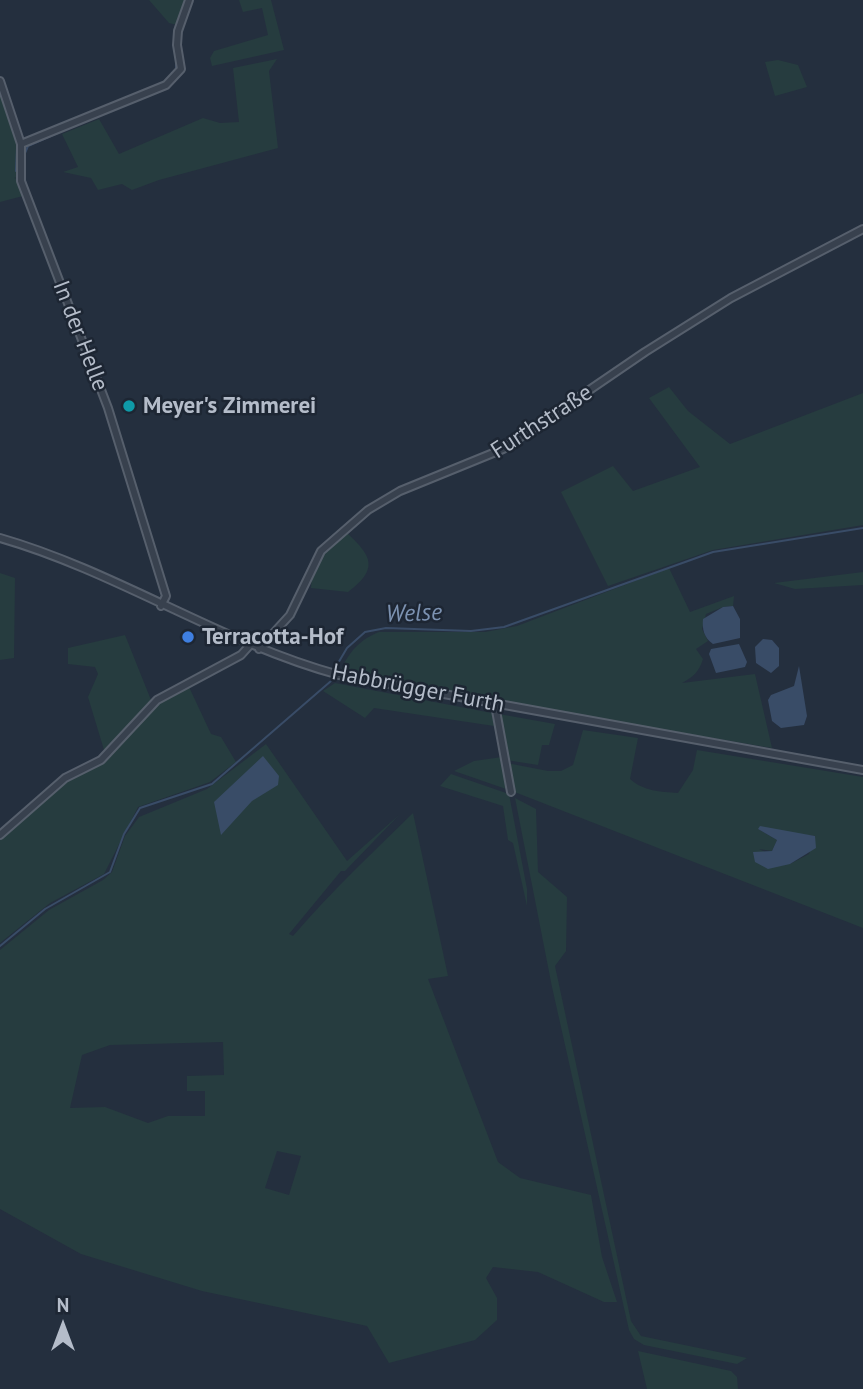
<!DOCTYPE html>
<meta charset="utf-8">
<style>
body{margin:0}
#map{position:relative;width:863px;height:1389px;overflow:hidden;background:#242f3e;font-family:"PT Sans",sans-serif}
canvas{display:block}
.north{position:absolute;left:28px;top:1291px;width:70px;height:70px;-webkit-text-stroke:5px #1d2633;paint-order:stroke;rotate:0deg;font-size:19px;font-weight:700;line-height:28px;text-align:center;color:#b4bcc9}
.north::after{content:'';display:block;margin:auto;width:24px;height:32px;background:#b4bcc9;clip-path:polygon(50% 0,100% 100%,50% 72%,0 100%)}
</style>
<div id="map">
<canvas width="863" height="1389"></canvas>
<div class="north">N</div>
</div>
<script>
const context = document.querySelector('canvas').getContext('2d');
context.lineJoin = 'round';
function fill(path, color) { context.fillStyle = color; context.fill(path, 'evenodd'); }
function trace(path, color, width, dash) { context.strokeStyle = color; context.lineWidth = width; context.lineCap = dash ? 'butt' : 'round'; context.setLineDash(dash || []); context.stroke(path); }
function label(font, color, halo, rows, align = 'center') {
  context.font = font + ' "PT Sans",sans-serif'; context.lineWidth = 5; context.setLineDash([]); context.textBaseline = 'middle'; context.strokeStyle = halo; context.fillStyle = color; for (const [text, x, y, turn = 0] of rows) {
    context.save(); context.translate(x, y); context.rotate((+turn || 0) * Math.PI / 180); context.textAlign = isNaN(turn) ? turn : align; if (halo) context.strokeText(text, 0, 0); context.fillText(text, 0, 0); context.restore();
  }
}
const green = new Path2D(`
 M149,0H185L177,25L169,23Z
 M239,0H271L284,50L212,66L210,58L214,51L268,35L262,8L243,12Z
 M277,59L269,71L278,148L159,180L132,190L122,184L98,190L91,178L63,172L78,167L62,134L99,119L119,154L203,118L220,123L239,122L233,68Z
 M778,60L798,65L807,87L775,96L765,62Z
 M0,90L17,144V177L14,178L18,179L23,196L0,202Z
 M669,387L688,411L730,444L863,393V525L713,550L608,586L561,492L613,466L633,491L700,467L649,398Z
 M347,533C372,556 379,569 348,592L311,588C313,559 323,548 347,533Z
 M669,568L690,612L734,596L733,606L723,607L706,614L702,629L708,641L696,649L703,659C699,672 693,677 682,683L755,674L772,748L374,681L340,672C349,652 359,640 379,632H485L517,626Z
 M863,572V585L795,589L774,583Z
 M0,573L15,578L14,658L0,660Z
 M125,635L151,700L104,750L88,697L98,674L95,667L68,664V648Z
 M335,683L492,713L494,726L374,708L365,718L323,691Z
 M189,687L211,734L221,737L236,762L210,782L138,807L104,874L50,903L0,943V840L68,781L102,763L159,700Z
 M499,714L555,724L549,745H542L538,765L506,760Z
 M583,730L638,738L630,779C643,791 661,792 678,793L693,770L697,750L863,777V928L512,791L507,763L548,771H561L573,765ZM758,829L815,836L809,854L790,864L759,849L772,851L777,840Z
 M266,744L347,861L399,815L345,871H341L289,934L293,936C331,892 372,853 413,813L448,976L428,979L498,1162L520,1178L591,1195L602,1257L617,1302H604L538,1272L493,1267L486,1278L497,1298V1320L475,1340L389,1363L367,1326L202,1291L81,1254L0,1209V950L49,910L103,880L112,872L125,836L139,817L207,789ZM223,1042L224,1075L187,1076V1091H205V1116H168L148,1123L105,1107L70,1108L82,1055L110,1045ZM277,1151L301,1156L289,1195L265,1188Z
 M502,757L509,790L454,771L474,761Z
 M451,774L509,794L527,889V906L513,843L508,840L503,806L440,786Z
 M515,798L536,809L538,872L567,897L566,951L555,966L631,1321L641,1336L747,1358L737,1364L644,1345L634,1339L629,1330L552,987Z
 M638,1351L731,1371L737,1377L738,1389H647Z`);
const water = new Path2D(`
 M733,606L740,619V638L713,644C704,638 702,629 703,619L723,607Z
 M763,639L772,640L779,648V666L771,673L756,663L755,647Z
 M739,644L747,662L745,667L716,673L709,654L711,649Z
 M799,666L807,716L804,725L781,728L772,721L768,700L771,695L794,686Z
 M263,756L279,776L278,785L252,801L221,835L214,802Z
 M760,826L815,836L816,848L790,864L768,869L755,862L753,852L772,851L777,840L758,829Z`);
const stream = new Path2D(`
 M174,43L176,27
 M176,56V71
 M149,89L168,80
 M25,153L28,146L87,120
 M16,171L17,148
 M334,670L347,648L365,632L386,628L471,631L504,627L713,552L863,528
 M0,946L45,909L110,872L124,834L140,808L212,784L331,681L333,676`);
const minor = new Path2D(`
 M0,81L21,144V181L108,408L166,596L161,606
 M21,144L166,85L181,69L177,45L178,31L189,0
 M0,538C118,572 221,643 339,675L863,770
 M259,649L290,615L321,551L368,510L400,491L503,449L645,352L731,298L863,229
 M495,705L511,792
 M0,835L65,778L101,760L157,700L241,655L250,645`);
const markers = [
 [129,406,7,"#0f9aa8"],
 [188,637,7,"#3f7fe0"]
];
const streetNames = [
 ["In der Helle",80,336,69],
 ["Furthstraße",542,422,-33],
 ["Habbrügger Furth",418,689,11]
];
const poiNames = [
 ["Meyer's Zimmerei",143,406],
 ["Terracotta-Hof",202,637]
];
const waterNames = [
 ["Welse",414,614,-2]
];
fill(green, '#263c3f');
fill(water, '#394c67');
trace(stream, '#394c67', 2);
trace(minor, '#565f6c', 10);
trace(minor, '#38414e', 6);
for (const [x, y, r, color] of markers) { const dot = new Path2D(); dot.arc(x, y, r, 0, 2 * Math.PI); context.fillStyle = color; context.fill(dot); trace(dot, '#1d2633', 2.5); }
label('23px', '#b4bcc9', '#1d2633', streetNames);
label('bold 23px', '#b4bcc9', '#1d2633', poiNames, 'left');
label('italic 24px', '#7c92b1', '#1d2633', waterNames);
</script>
